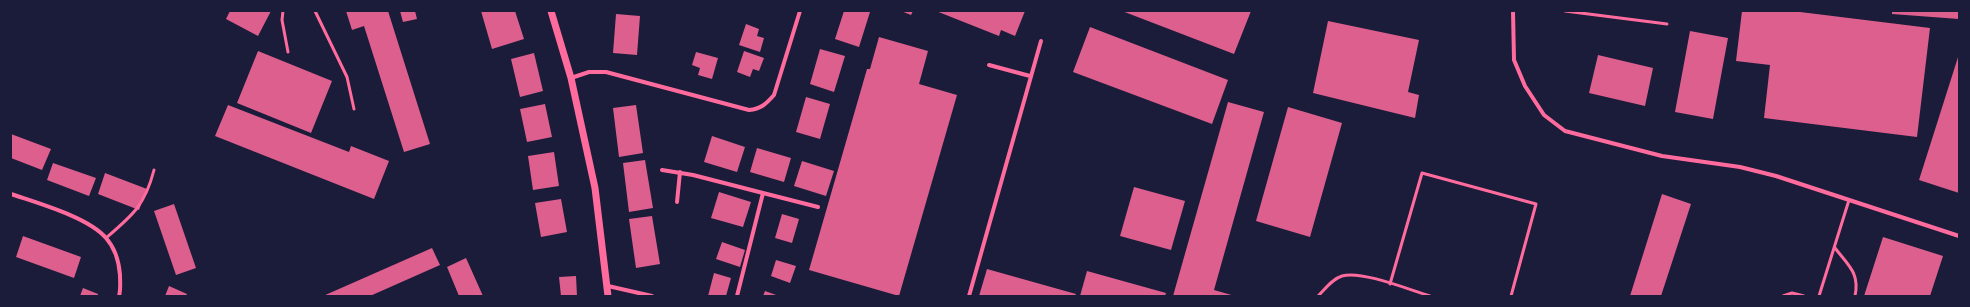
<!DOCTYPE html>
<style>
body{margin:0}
#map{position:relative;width:1970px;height:307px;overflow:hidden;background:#1b1b3a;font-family:Cabin,sans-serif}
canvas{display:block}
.frame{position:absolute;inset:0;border:12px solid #1b1b3a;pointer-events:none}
</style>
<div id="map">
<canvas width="1970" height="307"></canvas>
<div class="frame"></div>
</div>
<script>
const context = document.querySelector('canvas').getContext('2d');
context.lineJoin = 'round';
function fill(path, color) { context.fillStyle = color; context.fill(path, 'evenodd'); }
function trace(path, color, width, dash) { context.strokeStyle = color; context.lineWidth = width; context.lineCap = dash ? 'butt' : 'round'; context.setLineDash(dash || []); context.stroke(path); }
const building = new Path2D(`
 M230,11H271L258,36L226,19Z
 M346,11H388L430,144L404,152L364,26L352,30Z
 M400,11H415L417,19L403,22Z
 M481,11H515L524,39L492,49Z
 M844,11L870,12L859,47L835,39Z
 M901,11H913L911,15Z
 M936,11H1025L1015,36L1001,30L999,36Z
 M1122,11H1251L1234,54Z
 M1742,11H1792L1930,28L1917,137L1764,118L1770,65L1736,61Z
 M1892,11H1959V19L1892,14Z
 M616,14L640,16L637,55L613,53Z
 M1328,21L1419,40L1408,92L1419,95L1415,118L1313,93Z
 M746,24L759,29L757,36L764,38L760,52L739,45Z
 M1090,27L1228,80L1212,124L1073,72Z
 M1690,31L1728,38L1713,119L1675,112Z
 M879,37L928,51L919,84L957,95L899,296L809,270L867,69H870Z
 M820,49L845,56L834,92L810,84Z
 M258,51L332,81L311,133L237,103Z
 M744,51L764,58L759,71L753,69L750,77L737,72Z
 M696,52L718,58L712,79L698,75L700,68L692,65Z
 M534,53L543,91L520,97L511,59Z
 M1959,54V193L1919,180Z
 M1598,55L1653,68L1645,106L1589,93Z
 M806,97L830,104L820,139L796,132Z
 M1228,102L1264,112L1214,290L1235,296H1173Z
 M545,104L552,137L527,142L520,109Z
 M228,105L349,152L351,146L389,161L374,199L215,136Z
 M636,105L643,153L619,157L613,108Z
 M1288,107L1342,123L1310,237L1256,221Z
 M11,134L51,149L42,170L11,158Z
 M712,136L745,147L737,172L704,162Z
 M757,148L791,158L784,182L750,172Z
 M554,152L559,186L533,190L528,156Z
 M645,160L653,208L629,212L623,163Z
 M802,161L834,171L826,196L794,186Z
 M53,163L96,178L89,196L47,180Z
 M105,173L147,189L139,210L98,194Z
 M1134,187L1185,201L1171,250L1120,236Z
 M719,192L751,202L743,227L711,218Z
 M1662,194L1691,204L1661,296H1630Z
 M561,199L567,232L541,237L535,203Z
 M174,204L196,268L176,275L154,211Z
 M782,214L799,219L792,243L775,238Z
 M652,216L660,264L636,268L629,219Z
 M23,236L81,257L74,278L16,257Z
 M1883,237L1943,256L1930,296H1864Z
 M722,242L745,250L740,267L716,259Z
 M432,248L440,265L370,296H323Z
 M466,258L483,296H459L447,267Z
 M776,260L796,266L790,283L771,276Z
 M987,269L1076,294L1075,296H979Z
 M1087,271L1166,293L1165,296H1080Z
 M714,273L731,278L726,296H708Z
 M576,276L577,296H561L559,277Z
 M169,286L187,294L186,296H165Z
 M83,288L98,294V296H80Z
 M765,291L779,296H763Z`);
const service = new Path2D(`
 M283,11L282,20L288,52
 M315,11L347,77L354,109
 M1565,11L1667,24
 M106,238C133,215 145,205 154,170
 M1835,248C1848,265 1860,273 1855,296
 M1390,284L1422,173L1536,204L1511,296
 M1318,296C1325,289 1332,279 1342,276C1361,270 1410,290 1430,296
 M1783,296L1792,293L1804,296
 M1819,296L1849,200`);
const minor = new Path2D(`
 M1513,11L1514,60L1525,86L1544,115L1565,131L1662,156L1740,167L1776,176L1959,236
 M989,65L1030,76
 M571,78L589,72H606L749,110C761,109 766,104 774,95L800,11
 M662,170L693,175L763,193
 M11,194C37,203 88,217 106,238C115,248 119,262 120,275C120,282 121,289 119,296
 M677,202L680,172
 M608,286L652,296
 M737,296L763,193L818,207
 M969,296L1041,41`);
const tertiary = new Path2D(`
 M551,11L571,78L595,188L608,296`);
fill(building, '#dd5f8e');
trace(service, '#ff6b9d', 3);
trace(minor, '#ff6b9d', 4);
trace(tertiary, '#ff6b9d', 7);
</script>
